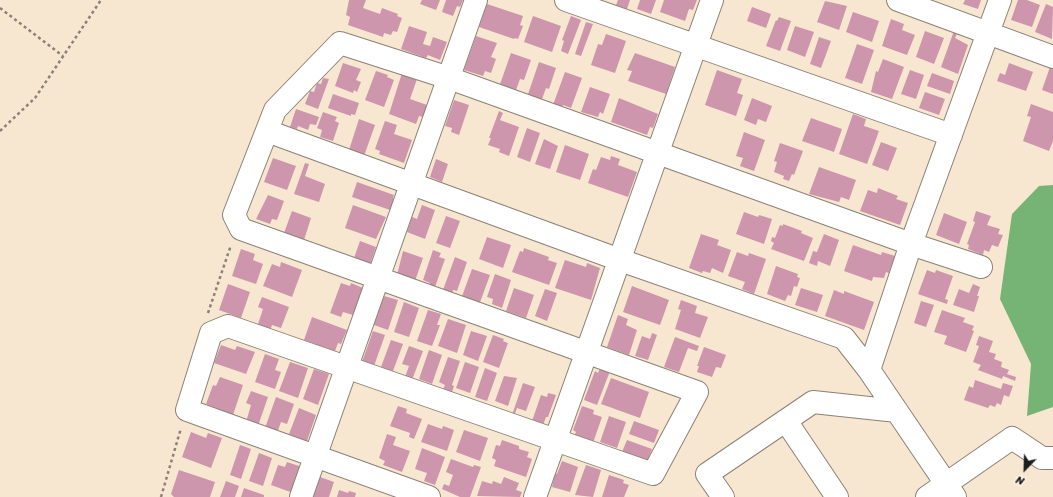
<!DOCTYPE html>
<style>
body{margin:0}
#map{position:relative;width:1053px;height:497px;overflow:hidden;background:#f8e7d0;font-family:Sriracha,sans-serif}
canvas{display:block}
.north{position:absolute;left:1005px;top:449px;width:40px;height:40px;-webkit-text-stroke:3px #fcf5e5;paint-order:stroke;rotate:203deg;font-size:11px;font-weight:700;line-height:16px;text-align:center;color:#1c1c1c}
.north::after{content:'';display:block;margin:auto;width:14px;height:18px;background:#1c1c1c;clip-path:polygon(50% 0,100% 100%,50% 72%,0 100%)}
</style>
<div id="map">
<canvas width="1053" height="497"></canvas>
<div class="north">N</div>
</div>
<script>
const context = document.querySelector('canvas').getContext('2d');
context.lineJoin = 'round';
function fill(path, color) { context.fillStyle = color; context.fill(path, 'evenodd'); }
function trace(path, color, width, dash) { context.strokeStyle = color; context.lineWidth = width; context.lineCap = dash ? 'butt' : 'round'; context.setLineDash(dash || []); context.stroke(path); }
const forest = new Path2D(`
 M1053,185V407L1027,416L1031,364L1000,299L1012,214L1039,186Z`);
const building = new Path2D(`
 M349,0H366L363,8L380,14L382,8L398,14L397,16L402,18L397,32L393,31L391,35L384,33L383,37L348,25L350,17L346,15Z
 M422,0H440L436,10L420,4Z
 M446,0H463L460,7L457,6L453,16L442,12Z
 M618,0H630L627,9L616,5Z
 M640,0H656L651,14L637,9Z
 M664,0H697L693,10L689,9L685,21L660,12Z
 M965,0H981L978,9L963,4Z
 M1018,0H1027L1040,5L1032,27L1011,20Z
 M825,1L847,6L839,30L817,22Z
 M487,4L523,16L520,25L523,26L518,39L515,38L514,39L479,27Z
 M1046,4L1053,7L1052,39L1035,32Z
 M752,7L771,14L766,28L747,21Z
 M853,12L879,21L872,42L846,32Z
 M533,16L561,26L552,52L524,42Z
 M571,16L581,20L568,54L561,51L564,41L562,40Z
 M779,17L791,21L780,51L766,46L776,20L777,21Z
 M891,19L904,24L902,30L915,35L907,55L882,46Z
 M586,22L593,24L581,56L575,54Z
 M409,26L427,32L423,44L430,46L433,37L447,42L440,60L428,55L426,58L401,49Z
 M795,26L814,32L805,57L787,50Z
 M955,28L959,29L955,38L968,45L958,74L941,67Z
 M925,31L944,38L934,64L916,57Z
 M606,34L626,41L615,73L591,65L598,44L602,45Z
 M476,36L497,43L491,57L496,59L491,73L485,71L483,76L464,70Z
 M819,37L831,41L821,68L810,64Z
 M857,44L874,50L862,84L845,78Z
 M511,53L531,60L524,80L520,79L515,93L499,87Z
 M635,53L675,67L666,94L628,81L632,71L627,70Z
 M883,59L904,67L892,99L871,92L876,71L878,72Z
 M539,62L556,68L549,89L546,88L541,102L527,97Z
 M343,63L361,69L356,80L361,82L357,92L354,90L353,93L335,86Z
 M1009,63L1033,72L1026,91L997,81L1000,73L1005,75Z
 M1051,64L1053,65V94L1042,90Z
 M717,70L742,79L737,93L743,95L736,116L705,105Z
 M910,70L924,75L916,99L901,94Z
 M376,71L388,75L387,77L394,80L384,107L365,100Z
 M565,72L582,78L571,108L563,105L562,108L553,105Z
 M402,73L417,79L410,99L427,105L423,117L419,116L416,124L389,114Z
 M932,73L954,81L950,94L927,86Z
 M323,78L329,79L318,109L305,104L310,91L314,92L317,83L321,84Z
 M590,87L610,94L603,114L600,112L598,117L581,112Z
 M925,92L945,99L939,115L919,108Z
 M333,94L359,103L355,115L351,114V116L328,108Z
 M619,98L658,114L653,128L650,127L647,135L611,122Z
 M752,98L772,106L766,122L758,119L756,125L744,120Z
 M454,100L469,105L459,135L451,132L452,128L445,126Z
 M1031,104L1053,112V141L1049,151L1023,141L1031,117L1027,116Z
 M296,109L319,117L316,125L310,124L308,130L298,126L297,129L290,127Z
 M499,111L503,113L500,120L519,127L509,156L499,152L500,149L488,145L491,138H489Z
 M323,112L337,117L335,121L339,123L333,141L320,137L322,130L317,128Z
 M853,114L866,119L864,126L879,131L867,164L839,154Z
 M811,118L842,129L834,152L802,141Z
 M359,119L375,125L364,156L349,150Z
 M385,121L397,125L394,134L412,140L404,163L379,154L380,151L375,149Z
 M527,128L540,133L530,162L517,157Z
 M744,132L765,140L754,171L740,166L743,158L736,156Z
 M544,139L558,146L550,169L535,164Z
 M881,142L897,148L888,171L872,165Z
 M780,143L803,151L794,175L792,174L789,181L783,179L784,176L774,172L777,162L774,161Z
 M565,145L589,154L580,180L556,172Z
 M611,156L620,159L618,165L637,172L628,197L588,183L593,169L596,170L601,157L610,160Z
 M273,158L296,166L287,190L264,182Z
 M436,159L448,164L442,182L430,177Z
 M305,163L309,164L305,176L325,184L319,202L294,194Z
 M819,167L856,180L849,200L841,197L839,202L809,194Z
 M357,182L394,195L393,198L397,200L393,211L352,197Z
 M878,188L898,196L896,199L908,203L900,225L860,211L868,190L877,193Z
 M268,195L284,201L277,220L272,219L270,224L256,219Z
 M353,205L386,217L376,239L345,228Z
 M422,205L435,210L425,239L407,232L412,217L417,219Z
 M292,211L311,218L304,240L284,233Z
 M976,211L991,216L987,225L1000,229L998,234L1003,235L998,247L992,245L989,252L984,250L983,255L968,249L969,245L967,244L975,222L973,221Z
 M744,212L758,217L759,215L772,219L764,244L736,234Z
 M944,213L967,222L959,244L936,235Z
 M446,216L460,221L450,248L436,243Z
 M783,224L802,231L801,233L813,238L804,261L771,249L774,243L771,241L772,237L775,238L780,225L783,226Z
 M701,234L719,240L717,245L731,250L723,273L712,268L710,273L703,271L702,273L689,268Z
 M824,234L839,240L830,266L818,261L817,266L809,263L813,251L817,252Z
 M487,237L511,245L503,268L479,259Z
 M360,241L376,247L370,264L354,258Z
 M853,245L881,255L882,252L895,256L889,273L886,272L884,278L873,277L872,281L844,271Z
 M524,248L549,257L548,260L557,263L549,285L512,272L520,251L523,252Z
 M241,249L255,254L253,260L263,264L256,284L232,276Z
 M433,250L441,253L439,257L445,259L435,287L429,285L430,283L423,280Z
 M403,251L423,258L415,281L397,275Z
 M737,252L748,256L749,253L766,259L754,294L742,289L745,282L728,276Z
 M455,257L467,262L457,291L453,290L452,294L443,290Z
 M565,260L586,267L587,263L600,268L591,300L555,288Z
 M281,262L302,270L292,297L263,286L272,264L280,267Z
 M776,266L798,274L797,277L800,278L797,287L794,286L791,296L788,295L785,301L767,294Z
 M472,269L490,275L479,305L461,299Z
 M927,270L935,273L936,270L953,276L945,299L948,300L947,304L918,294Z
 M495,274L511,280L502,308L492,304L493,299L487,297Z
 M341,283L350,286L351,283L363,288L353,315L343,312L341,317L330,313Z
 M228,284L250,292L241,318L219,310Z
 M973,284L980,287L977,296H979L974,312L953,305L959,289L969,293Z
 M632,286L669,300L660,325L623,312Z
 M514,288L534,295L526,318L506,311Z
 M801,288L823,295L817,312L795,305Z
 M545,289L557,293L547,321L535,316Z
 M834,290L844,294V291L874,302L864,330L825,316Z
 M384,296L398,300L388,330L374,325Z
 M262,297L289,307L281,328L272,325L270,331L257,327L263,309L258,307Z
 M681,300L697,306L695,313L708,317L700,338L675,329L681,310L678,309Z
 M921,301L934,305L926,327L914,323Z
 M404,302L419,308L409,337L394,332Z
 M428,310L441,314L437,325H440L432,346L417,341Z
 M942,310L965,318L963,322L974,326L972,330L974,331L966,352L944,344L947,336L934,332Z
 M618,315L628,319L626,325L637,330L629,355L607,347Z
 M312,317L347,330L341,344L338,343L335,351L321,346L320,349H314L316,344L304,340Z
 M448,319L466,325L457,353L438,346Z
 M373,331L385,335L374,366L362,362Z
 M471,331L487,336L478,361L463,355Z
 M652,333L657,335L648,360L635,356L642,336L650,339Z
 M493,335L504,339L503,341L508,343L499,368L483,362Z
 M979,336L993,341L989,352L996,354L994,359L1002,362L1001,367L1009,370L1007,374L1016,377L1015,381L1003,376L1002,379L978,370L981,365L973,362L979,346L976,345Z
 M675,337L699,346L697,351L688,348L679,372L664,367Z
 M391,340L403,344L393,371L381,367Z
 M221,345L235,350L237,346L255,352L246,374L214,363Z
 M409,346L423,351L412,380L405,377L409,366L402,364Z
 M704,347L726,355L721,368L716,367L712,377L697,372L699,366H697Z
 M429,350L442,355L432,384L419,379Z
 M265,354L279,359L275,370L281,372L275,389L255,382Z
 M448,357L460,361L452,385L454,386L451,395L442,392L445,385L439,382Z
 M290,362L308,368L298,398L279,391Z
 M465,362L479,367L470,393L456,388Z
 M485,368L497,373L487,401L475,397Z
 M600,368L610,371L597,405L584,400L595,371L598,373Z
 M314,369L329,374L318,405L303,399Z
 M504,376L517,378L508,406L495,401Z
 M220,377L243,385L233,415L206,404L213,385L216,386Z
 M611,378L649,392L640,418L601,404Z
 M975,380L1001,389L1003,383L1013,386L1009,397L1004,395L1001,405L997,403L995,407L990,405L988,408L964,400L969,386L973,388Z
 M523,383L535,387L526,411L517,408L514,416L512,415Z
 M251,391L268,397L258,426L246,422L251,405L246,403Z
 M548,393L556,395L548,417H546L543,425L532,421L541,395L547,397Z
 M276,397L294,404L287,424L281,422L277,433L265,428Z
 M398,406L407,409L406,413L422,419L414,439L409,437L410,433L390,426Z
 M582,406L594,410L593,414L602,417L593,443L574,436L576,432L573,430Z
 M299,408L316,415L307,441L289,434Z
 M609,416L626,422L617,448L600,442Z
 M634,421L659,430L654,443L629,434Z
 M428,424L442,429L443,426L454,430L447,451L421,442Z
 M464,430L488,438L480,461L456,452Z
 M191,432L206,438L208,433L222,438L211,468L182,457Z
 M387,434L396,437L393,445L410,451L402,472L383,465L385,461L379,458Z
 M502,440L519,446V449L529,452L527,457L532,459L526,477L494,466L496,460L492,458L496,445L500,446Z
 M627,440L652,449L647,461L622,452Z
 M240,445L251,449L241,479L230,475Z
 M422,448L445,457L435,485L424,481L427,473L415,469Z
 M259,453L272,458L263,486L249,481Z
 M451,459L473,467L474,465L481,467L470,497H460L442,489L444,484L449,486L453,475L446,472Z
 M562,461L578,467L570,492L552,487L555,473L557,474Z
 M287,462L302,467L293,493L271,485L278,465L285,467Z
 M586,465L601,470L593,497L575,495Z
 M179,470L215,482L210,497H174L171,494Z
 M609,475L624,480L623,483L629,485L624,497H602Z
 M320,477L334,482L329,497H313Z
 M504,477L519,483L516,490L522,492L520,497L477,496L482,481L492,484L493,481L501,484Z
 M226,481L239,486L235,497H220Z
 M244,488L264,495V497H241Z
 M339,490L348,493L349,491L356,493L355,497H337Z`);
const path = new Path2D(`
 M0,8L63,56
 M0,131L35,98L101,0
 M208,313L231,245
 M161,497L181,428`);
const minor = new Path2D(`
 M566,0L951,135
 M898,0L1053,57
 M267,131L620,260L844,338L869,370L955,497
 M869,370L911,244L1000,0
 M786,421L837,497
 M301,497L476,0
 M429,497L187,410L211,333L228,326L653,474L697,392L241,229L234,215L275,110L340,43L449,78L911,244L981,267
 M535,497L712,0
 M723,497L707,474L813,402L897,411
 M927,497L1012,438L1042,458H1053`);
fill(forest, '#75b475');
fill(building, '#cd96ac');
trace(minor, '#8a8276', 24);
trace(path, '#8a8276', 2.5, [3, 3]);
trace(minor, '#fff', 22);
</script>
